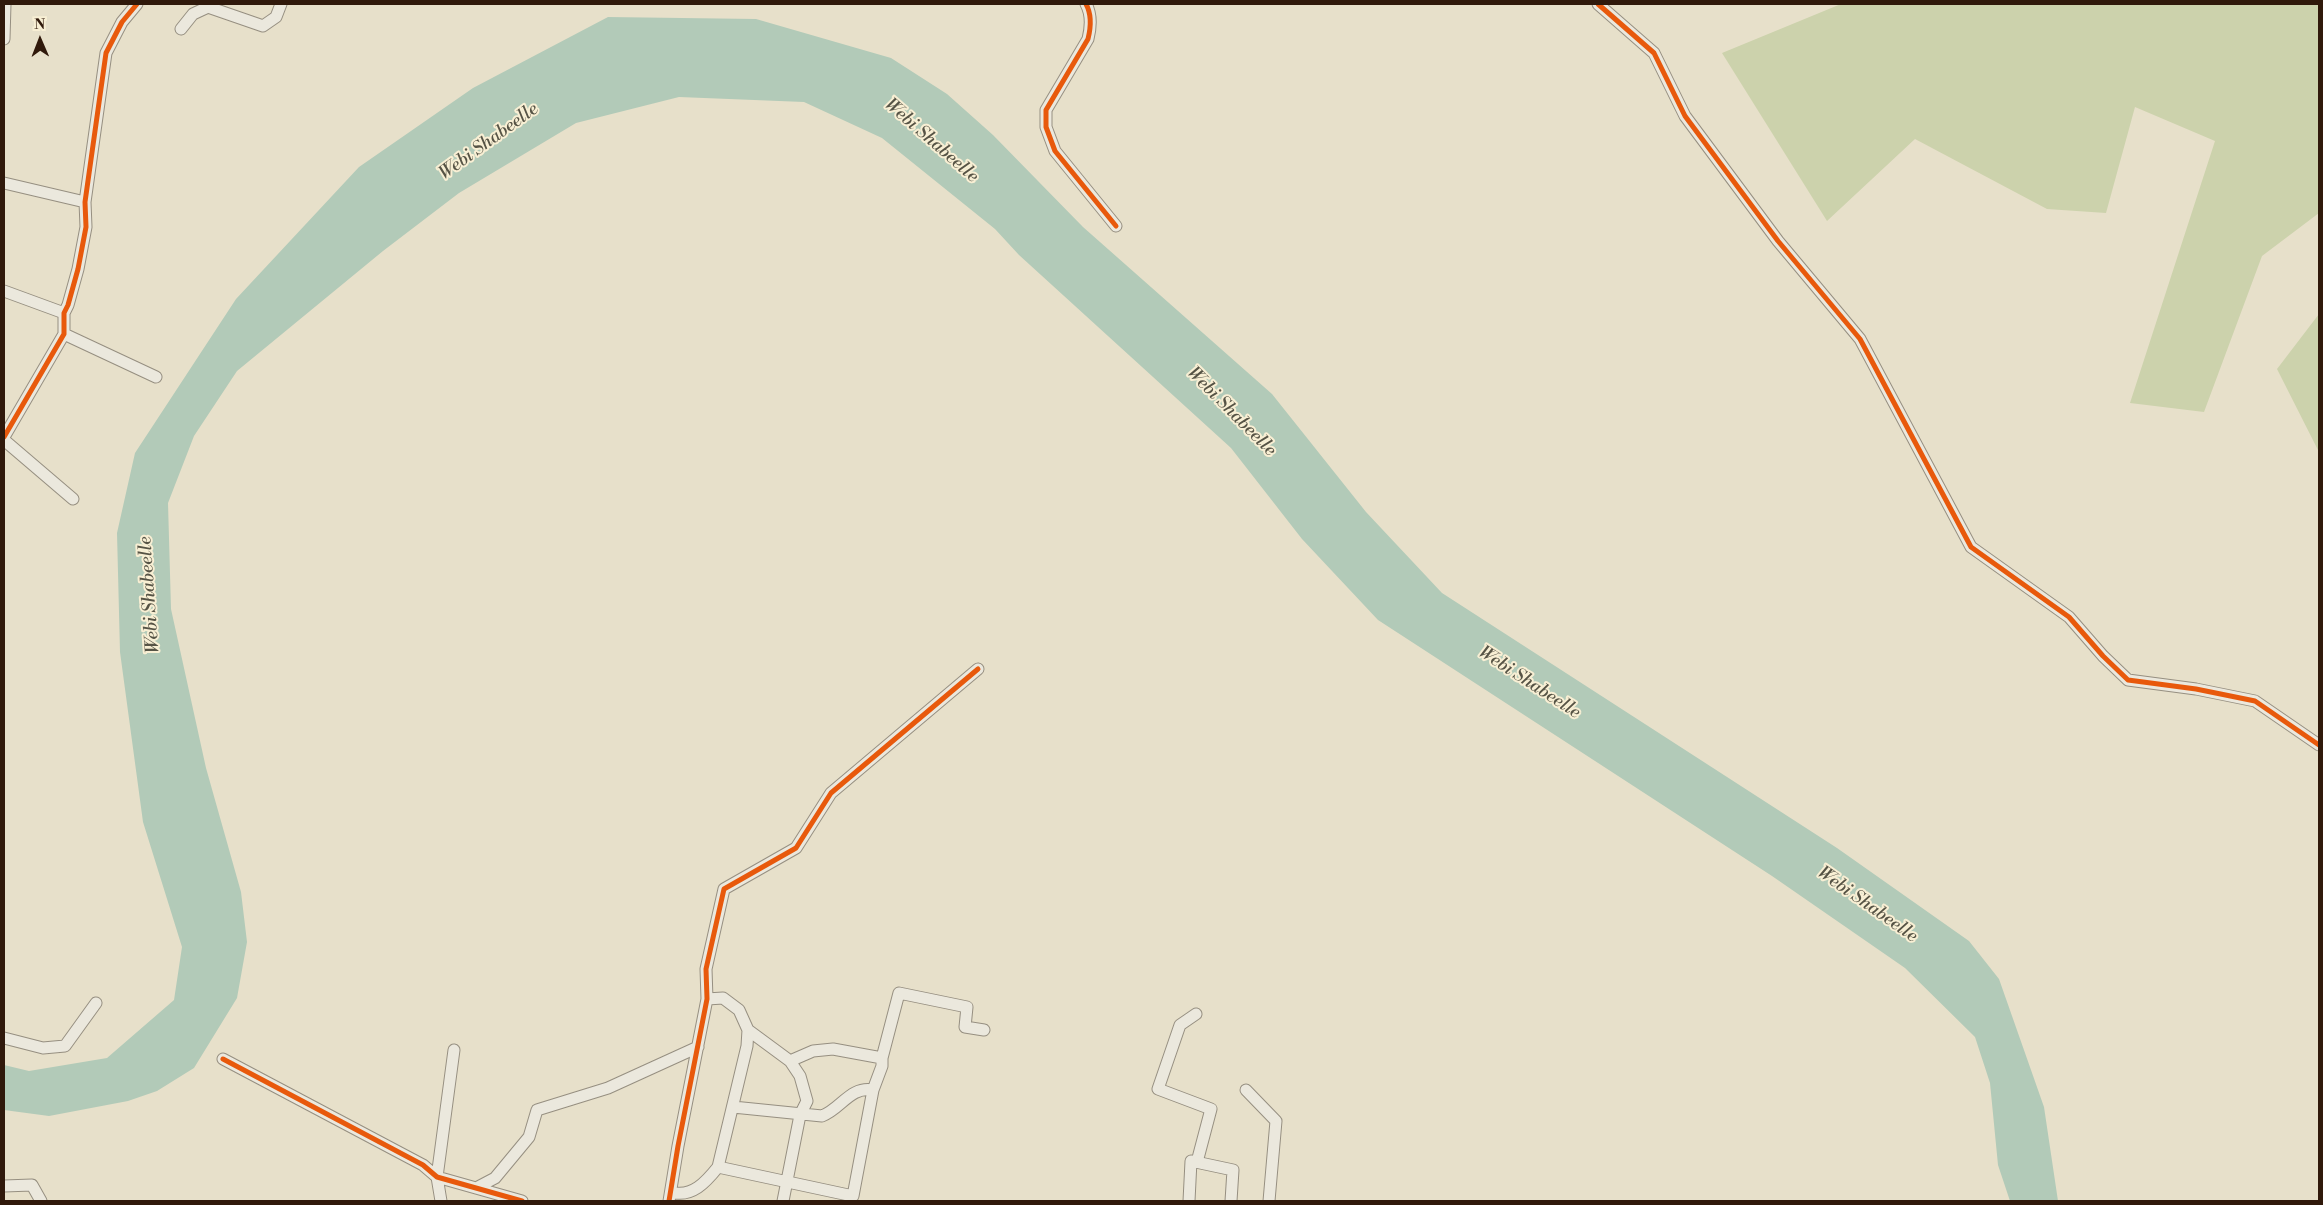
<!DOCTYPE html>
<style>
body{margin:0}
#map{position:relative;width:2323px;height:1205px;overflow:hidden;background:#e7e0ca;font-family:"Libre Bodoni",serif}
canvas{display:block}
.frame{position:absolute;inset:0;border:5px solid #30190b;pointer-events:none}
.north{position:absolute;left:15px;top:15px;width:50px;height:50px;-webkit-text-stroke:4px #f8efd4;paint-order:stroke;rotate:359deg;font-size:14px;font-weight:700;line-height:20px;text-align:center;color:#30190b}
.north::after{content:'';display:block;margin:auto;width:18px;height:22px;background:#30190b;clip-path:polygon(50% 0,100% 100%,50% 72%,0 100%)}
</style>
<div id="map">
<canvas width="2323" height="1205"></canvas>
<div class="frame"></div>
<div class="north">N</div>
</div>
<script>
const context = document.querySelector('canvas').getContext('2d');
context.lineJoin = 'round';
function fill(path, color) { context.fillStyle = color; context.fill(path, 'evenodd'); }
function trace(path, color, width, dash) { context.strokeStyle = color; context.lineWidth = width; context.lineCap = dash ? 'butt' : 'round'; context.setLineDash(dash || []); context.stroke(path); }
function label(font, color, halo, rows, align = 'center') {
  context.font = font + ' "Libre Bodoni",serif'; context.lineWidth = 4; context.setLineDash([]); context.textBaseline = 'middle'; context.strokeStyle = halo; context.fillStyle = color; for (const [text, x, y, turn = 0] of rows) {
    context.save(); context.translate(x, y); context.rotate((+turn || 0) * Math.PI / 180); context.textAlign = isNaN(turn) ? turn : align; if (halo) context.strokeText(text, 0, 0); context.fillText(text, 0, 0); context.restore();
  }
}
const green = new Path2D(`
 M1841,4H2319V213L2262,256L2204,412L2130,403L2215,141L2135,107L2106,213L2047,209L1915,139L1827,221L1722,53Z
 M2319,314V452L2277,369Z`);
const water = new Path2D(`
 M608,17L756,19L891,58L947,94L993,135L1083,227L1272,394L1366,512L1442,593L1837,848L1969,941L1999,979L2044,1107L2058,1201H2010L1998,1165L1990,1083L1975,1037L1905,968L1772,876L1378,620L1302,539L1231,448L1019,255L995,229L882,138L804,102L679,97L576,123L459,193L383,251L237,371L194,436L168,503L171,609L206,768L241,892L247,942L237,998L194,1068L157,1091L128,1101L49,1116L4,1110V1065L29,1071L107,1058L174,1000L182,947L143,822L120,652L117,533L135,453L236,299L359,167L473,88Z`);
const minor = new Path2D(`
 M205,4L208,7L263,26L276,17L281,4
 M1086,4C1092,15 1091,27 1088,39L1046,110V127L1055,151L1116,226
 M1598,4L1654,53L1685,116L1778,241L1860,339L1971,547L2069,617L2103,656L2128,680L2196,689L2255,701L2319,745
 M181,29L193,14L208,7
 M4,39L5,4
 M4,183L85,202
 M4,291L64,313
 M64,334L156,377
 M4,437L64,334V313L68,305L78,269L86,227L85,202L106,53L122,22L137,4
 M4,440L73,499
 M707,999L723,998L739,1010L748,1030L747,1046L718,1167L853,1196L873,1090C850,1086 841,1109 822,1116L733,1107
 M1196,1014L1180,1025L1158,1089L1211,1109L1197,1162
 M748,1030L790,1061L813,1051L833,1049L882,1058V1066L873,1090
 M4,1038L43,1048L65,1046L96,1003
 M882,1058L899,993L967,1007L965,1027L984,1030
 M223,1059L423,1165L437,1177L522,1201
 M1246,1090L1276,1121L1269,1201
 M4,1186L32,1185L41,1201
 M476,1188L495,1178L529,1137L537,1110L608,1088L698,1047
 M671,1192C692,1198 706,1182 718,1167
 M441,1201L437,1177L454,1050
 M669,1201L678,1146L707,999L706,969L724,889L796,848L831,793L978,669
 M783,1201L800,1115L807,1101L800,1076L790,1061
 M1189,1201L1191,1161L1233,1170L1231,1201`);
const cycleway = new Path2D(`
 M1086,4C1092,15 1091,27 1088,39L1046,110V127L1055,151L1116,226
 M1598,4L1654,53L1685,116L1778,241L1860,339L1971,547L2069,617L2103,656L2128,680L2196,689L2255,701L2319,745
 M4,437L64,334V313L68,305L78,269L86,227L85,202L106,53L122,22L137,4
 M223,1059L423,1165L437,1177L522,1201
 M669,1201L678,1146L707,999L706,969L724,889L796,848L831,793L978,669`);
const waterNames = [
 ["Webi Shabeelle",931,141,41],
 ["Webi Shabeelle",489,142,-36],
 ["Webi Shabeelle",1231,412,45],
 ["Webi Shabeelle",150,595,-94],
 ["Webi Shabeelle",1529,683,33],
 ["Webi Shabeelle",1867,905,35]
];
fill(green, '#ccd2ac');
fill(water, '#b2cab8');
trace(minor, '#968f81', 13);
trace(minor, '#ebe8dd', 11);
trace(cycleway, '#e8590c', 5);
label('italic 18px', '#565345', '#f8efd4', waterNames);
</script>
